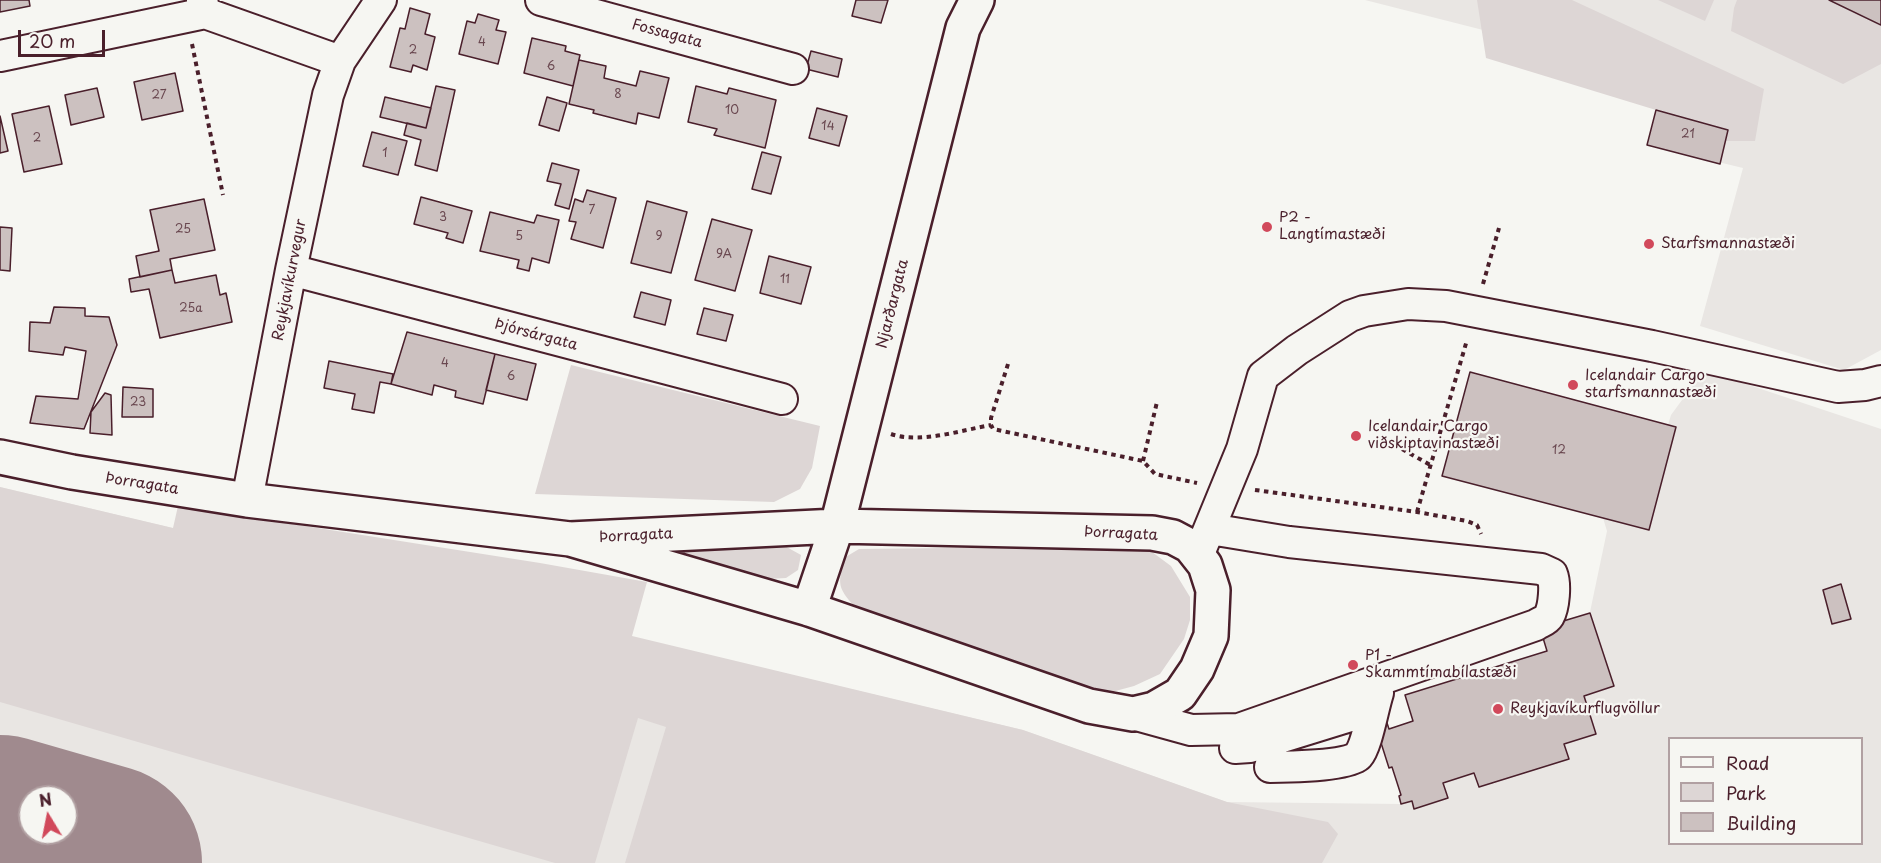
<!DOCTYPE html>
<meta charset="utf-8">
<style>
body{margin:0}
#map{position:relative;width:1881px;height:863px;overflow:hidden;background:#f6f6f2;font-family:"Playpen Sans",sans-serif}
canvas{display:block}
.legend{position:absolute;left:1668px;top:737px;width:195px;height:108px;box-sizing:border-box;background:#f6f6f2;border:2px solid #b1a0a2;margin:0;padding:8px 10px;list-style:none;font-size:18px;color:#4a1f2b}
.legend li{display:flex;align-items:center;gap:12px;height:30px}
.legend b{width:30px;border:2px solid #b1a0a2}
.north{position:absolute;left:18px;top:785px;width:60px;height:60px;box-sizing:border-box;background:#f6f6f2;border:2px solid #b1a0a2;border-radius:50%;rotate:350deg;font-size:16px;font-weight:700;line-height:24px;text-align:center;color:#4a1f2b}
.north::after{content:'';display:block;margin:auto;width:21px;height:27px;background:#d1495b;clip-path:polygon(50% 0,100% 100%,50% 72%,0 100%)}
.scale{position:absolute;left:18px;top:30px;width:87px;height:27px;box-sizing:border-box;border:3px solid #4a1f2b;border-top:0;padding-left:8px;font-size:18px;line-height:21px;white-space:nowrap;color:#4a1f2b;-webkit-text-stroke:4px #f6f6f2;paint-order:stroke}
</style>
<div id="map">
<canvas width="1881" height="863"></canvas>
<ul class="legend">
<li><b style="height:8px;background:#f6f6f2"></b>Road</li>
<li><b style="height:16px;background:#ddd6d5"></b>Park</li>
<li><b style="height:16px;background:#ccc1c0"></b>Building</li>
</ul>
<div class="north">N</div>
<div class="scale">20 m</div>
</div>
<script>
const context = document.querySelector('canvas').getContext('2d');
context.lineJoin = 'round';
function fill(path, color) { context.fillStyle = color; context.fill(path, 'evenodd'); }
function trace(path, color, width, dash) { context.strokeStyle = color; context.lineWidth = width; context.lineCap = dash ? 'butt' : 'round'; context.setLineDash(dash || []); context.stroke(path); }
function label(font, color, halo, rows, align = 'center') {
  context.font = font + ' "Playpen Sans",sans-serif'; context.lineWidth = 4.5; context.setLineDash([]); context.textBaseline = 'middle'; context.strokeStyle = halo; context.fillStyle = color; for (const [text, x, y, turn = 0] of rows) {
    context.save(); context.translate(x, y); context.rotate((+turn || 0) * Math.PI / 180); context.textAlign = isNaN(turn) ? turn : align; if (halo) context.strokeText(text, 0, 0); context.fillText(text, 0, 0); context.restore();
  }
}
const built = new Path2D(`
 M1365,0H1881V350L1844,370L1700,326L1743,168L1648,145L1668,77Z
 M1704,370L1881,429V863H0V487L1023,730L1227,802L1401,804L1399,796L1401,795L1393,768H1389L1376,727L1387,723L1389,729L1413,721L1405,695L1547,651L1540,628L1590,612L1607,531L1603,518L1442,476L1470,372L1668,425L1671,415ZM1670,738H1862V844H1670ZM30,797H66V833H30Z`);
const green = new Path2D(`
 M1477,0H1572L1764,89L1755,141H1725L1728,130L1656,110L1486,58Z
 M1658,0H1714L1705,21Z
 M1737,0H1829L1881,25V64L1843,84L1731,31L1734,8Z
 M571,365L820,426L812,468L800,489L774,502L535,494Z
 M0,487L173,528L178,506L540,563L647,582L632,636L1023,730L1227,802L1328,822L1338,834L1322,863H625L666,727L638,718L595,863H555L0,702Z
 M655,545H783L801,555L798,570L786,578L767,579Z
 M1120,546L1148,549L1171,566L1190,597V620L1184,639L1160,674L1134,686L1108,693L1013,667L856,608C837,587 838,585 844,558L859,549Z`);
const runway = new Path2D(`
 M0,833L104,863`);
const building = new Path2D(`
 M0,0H29L30,6L0,12Z
 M856,0H888L881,23L852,16Z
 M1829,0H1881V25Z
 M410,8L430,14L425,34L435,37L427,70L413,65L411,72L390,67L400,28L405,29Z
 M478,14L499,20L496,30L506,32L498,64L459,54L467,21L475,23Z
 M532,38L566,46L565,51L580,55L573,86L524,73Z
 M811,51L842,59L838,77L806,69Z
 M579,60L606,66L604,78L636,86L640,71L669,78L659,118L638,113L636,124L593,113L594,110L569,104Z
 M175,73L183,111L142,120L134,82Z
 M436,86L455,90L437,171L415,165L421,140L404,135L407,123L426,128Z
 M696,86L727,94L729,88L776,100L765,148L714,135L717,129L688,122Z
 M97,88L104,117L71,125L65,95Z
 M385,97L431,108L426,128L380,117Z
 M547,97L567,103L559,131L539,125Z
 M49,106L62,164L24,172L12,114Z
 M817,108L847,116L839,146L809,138Z
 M1656,110L1728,130L1720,164L1647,145Z
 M0,116L8,151L0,153Z
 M372,132L407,141L398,175L363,166Z
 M762,152L781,157L771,194L752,189Z
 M552,163L579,170L569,209L555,205L561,184L547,181Z
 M587,190L616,198L603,248L571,239L576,222L569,221L575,199L583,202Z
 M421,197L472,211L463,243L446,238L448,233L414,224Z
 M204,199L215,250L170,259L172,270L140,277L136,256L159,251L150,210Z
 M647,201L687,212L671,273L631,263Z
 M490,212L534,223L537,215L559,220L549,263L532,258L529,271L517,268L519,260L480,251Z
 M712,219L752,230L735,291L695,280Z
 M0,227L12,228L10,271L0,270Z
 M769,256L811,267L801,304L760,293Z
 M172,270L175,283L216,275L220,295L226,293L232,322L160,338L149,289L131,292L129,279Z
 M641,292L671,300L665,325L634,317Z
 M54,307L85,308V316L109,317L117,345L84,429L30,423L36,396L78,399L86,351L65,347L63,355L29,351L30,322L50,323Z
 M704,308L733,315L726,341L697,334Z
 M407,332L495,354L483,404L455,397L456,391L434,385L432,395L391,384Z
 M495,354L536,364L527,400L486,390Z
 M329,361L393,374L391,384L380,382L374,413L352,409L355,394L324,388Z
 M1470,372L1676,427L1649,530L1442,476Z
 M123,387L153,389V417H122Z
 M105,393L111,395L112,435L90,433L91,412Z
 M1841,584L1851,619L1832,624L1823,590Z
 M1590,613L1614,686L1584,696L1596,734L1564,744L1569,759L1479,787L1474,773L1443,783L1448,798L1414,809L1412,801L1401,804L1399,796L1401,795L1392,767L1389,768L1376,727L1387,723L1389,729L1413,721L1405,695L1547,651L1540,628Z`);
const path = new Path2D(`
 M192,44L223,195
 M1483,284L1499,228
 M1008,364L991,418V425L993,429L1143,461L1155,474L1197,483
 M891,434C920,444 962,430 991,425
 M1402,449L1432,466
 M1143,461L1157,402
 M1255,490L1417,512L1467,521L1477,525L1481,534
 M1417,512L1467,340`);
const minor = new Path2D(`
 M202,0L205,13L340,61
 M541,0L793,69
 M0,56L205,13
 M291,270L782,399
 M247,500L291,270L328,95L340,61L381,0
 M1198,556L1242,449L1263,376L1297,350L1350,316L1364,311L1408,304L1446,306L1652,346L1838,387L1865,385L1881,381
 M1133,714L1191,730L1239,729L1536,625C1540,622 1546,621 1549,616C1554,607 1556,584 1552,574L1541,569L1289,542L1210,529
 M1235,748L1250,747L1373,709
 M1270,767C1285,767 1350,766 1358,756C1367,746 1373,708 1378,693`);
const major = new Path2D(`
 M0,457L72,472L247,500L570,539L809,609L1089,706L1133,714L1154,709L1180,694L1197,669L1211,636L1213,590L1205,565L1190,546L1173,537L1152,533L837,526L570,539
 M809,609L837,526L963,28L977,0`);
const markers = [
 [1267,227,6,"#d1495b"],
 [1649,244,6,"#d1495b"],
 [1573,385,6,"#d1495b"],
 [1356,436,6,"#d1495b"],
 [1353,665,6,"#d1495b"],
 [1498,709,6,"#d1495b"]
];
const numberNames = [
 ["4",482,43],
 ["2",413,51],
 ["6",551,67],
 ["8",618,95],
 ["27",159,96],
 ["10",732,111],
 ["14",828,127],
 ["21",1688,135],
 ["2",37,139],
 ["1",385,154],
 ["7",592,211],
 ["3",443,218],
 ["25",183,230],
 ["5",519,237],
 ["9",659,237],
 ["9A",724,255],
 ["11",785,280],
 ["25a",191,309],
 ["4",445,364],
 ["6",511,377],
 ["23",138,403],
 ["12",1559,451]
];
const streetNames = [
 ["Fossagata",667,34,15],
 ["Reykjavíkurvegur",290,280,-79],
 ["Njarðargata",893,304,-76],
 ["Þjórsárgata",536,335,15],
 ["Þorragata",142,484,9],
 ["Þorragata",1121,534,3],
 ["Þorragata",636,536,-3]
];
const poiNames = [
 ["P2 -",1279,218],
 ["Langtímastæði",1279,235],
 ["Starfsmannastæði",1661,244],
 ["Icelandair Cargo",1585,376],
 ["starfsmannastæði",1585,393],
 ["Icelandair Cargo",1368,427],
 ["viðskiptavinastæði",1368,444],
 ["P1 -",1365,656],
 ["Skammtímabílastæði",1365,673],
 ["Reykjavíkurflugvöllur",1510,709]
];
fill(built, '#e9e6e3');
fill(green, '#ddd6d5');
trace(runway, '#a08a8e', 196);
fill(building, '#ccc1c0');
trace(building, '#4a1f2b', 1.5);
trace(minor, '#4a1f2b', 34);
trace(major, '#4a1f2b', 38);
trace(path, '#4a1f2b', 4, [4.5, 4.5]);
trace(minor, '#f6f6f2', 30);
trace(major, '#f6f6f2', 33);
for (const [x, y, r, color] of markers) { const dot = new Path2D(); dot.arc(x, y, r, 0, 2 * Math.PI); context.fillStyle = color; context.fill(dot); trace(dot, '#f6f6f2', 2); }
label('12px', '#6a4850', null, numberNames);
label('15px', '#4a1f2b', '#f6f6f2', streetNames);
label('15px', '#4a1f2b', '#f6f6f2', poiNames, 'left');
</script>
